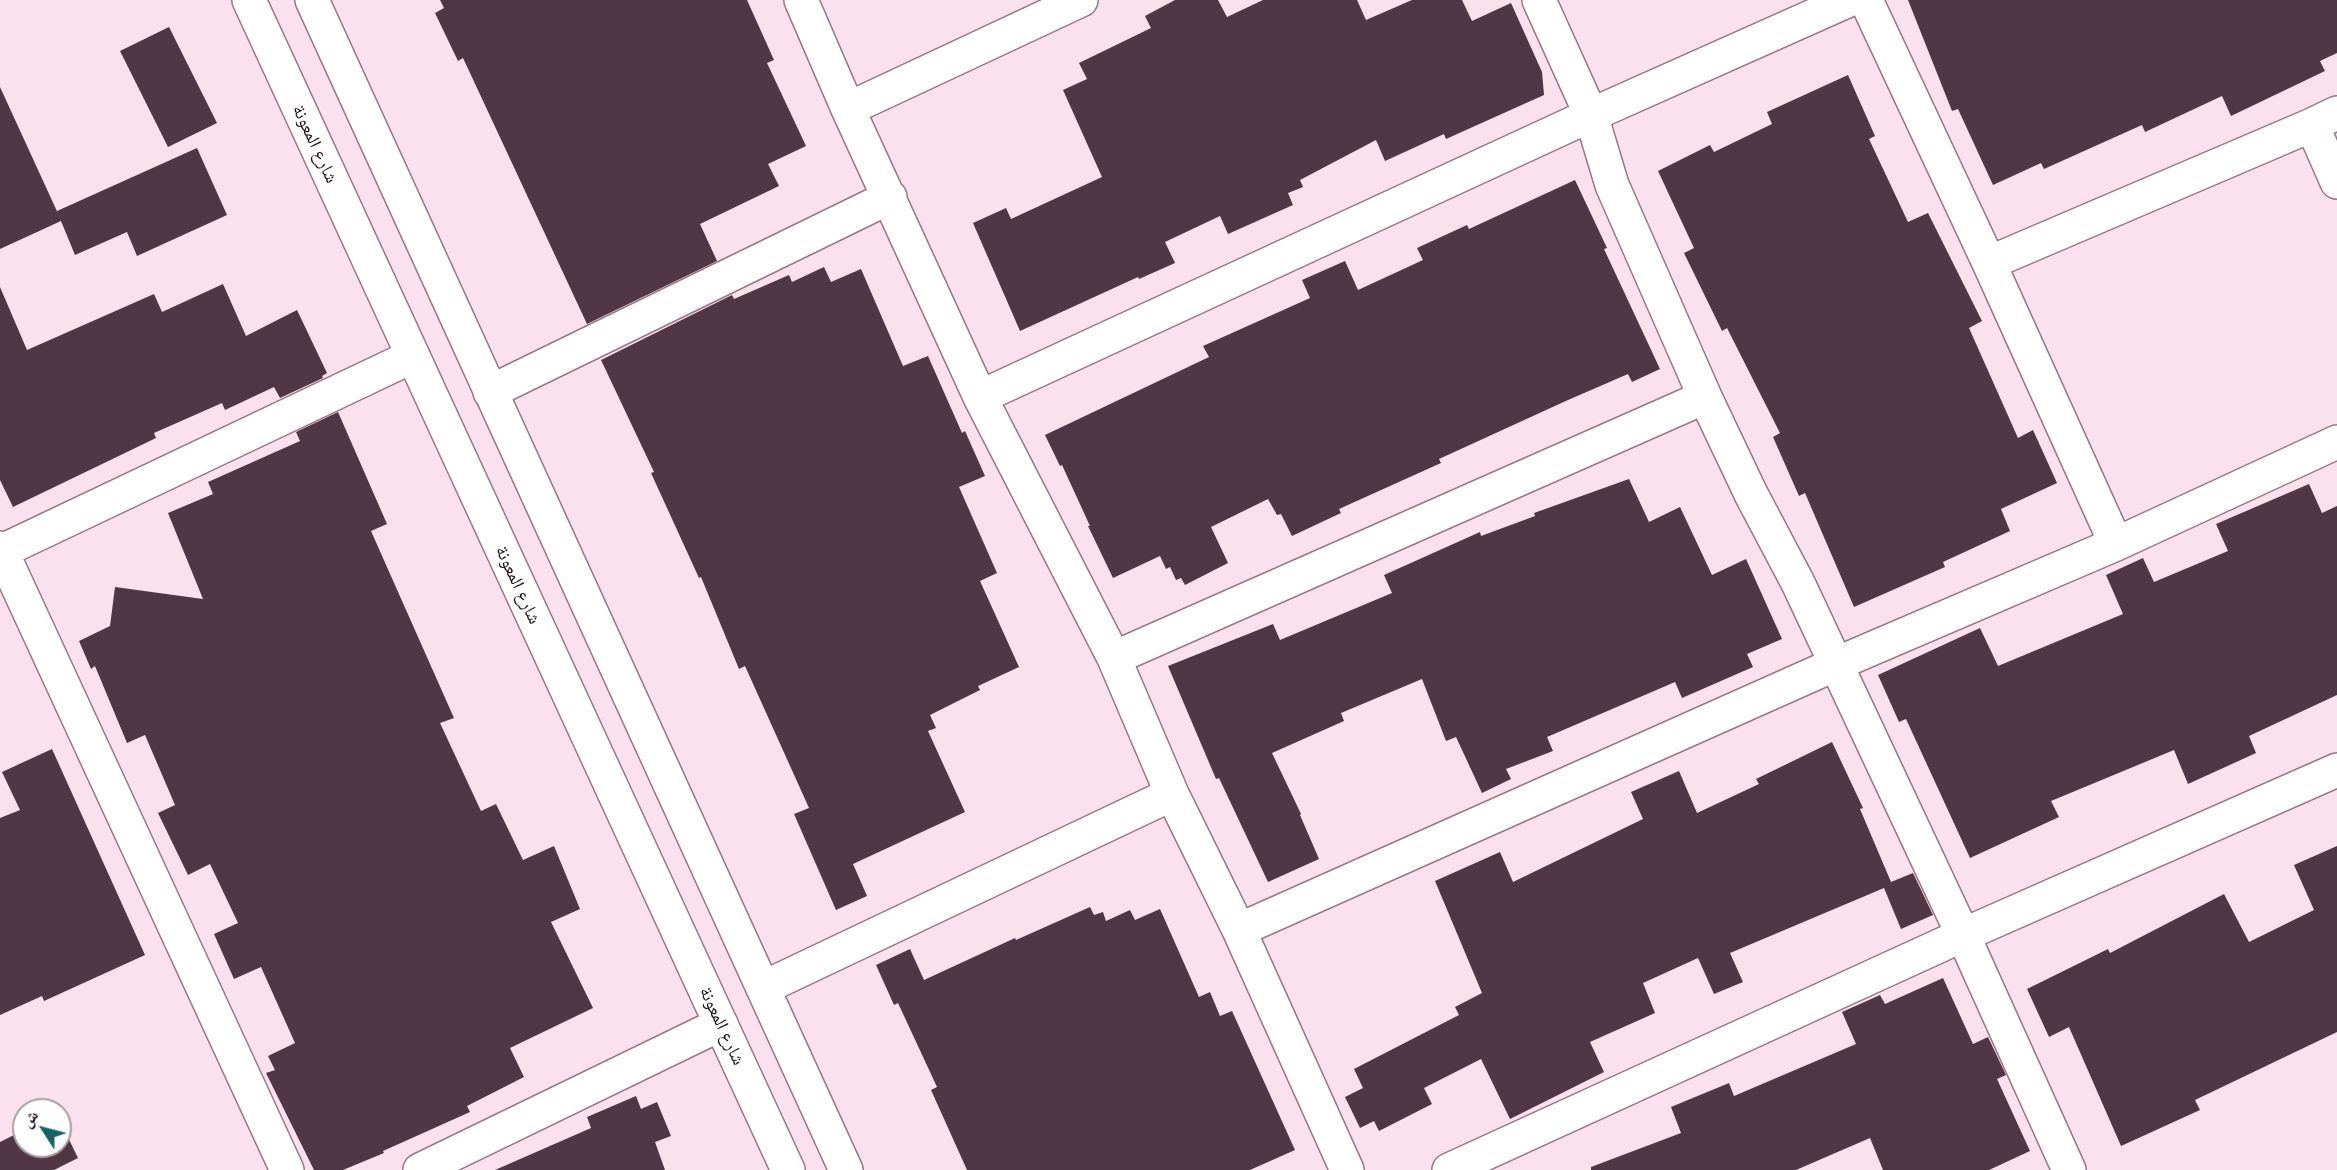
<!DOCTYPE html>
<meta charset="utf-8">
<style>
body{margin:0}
#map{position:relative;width:2337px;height:1170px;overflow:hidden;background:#fbe0ee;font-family:Inter,"Noto Naskh Arabic",sans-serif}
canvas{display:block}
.north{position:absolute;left:12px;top:1098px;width:60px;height:60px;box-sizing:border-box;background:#fff;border:2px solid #a5a1a3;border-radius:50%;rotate:306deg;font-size:16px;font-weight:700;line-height:24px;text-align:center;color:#1f131a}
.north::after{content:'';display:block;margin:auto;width:21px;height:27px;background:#146466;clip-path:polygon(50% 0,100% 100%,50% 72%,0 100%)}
</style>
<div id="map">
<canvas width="2337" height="1170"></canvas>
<div class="north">ش</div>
</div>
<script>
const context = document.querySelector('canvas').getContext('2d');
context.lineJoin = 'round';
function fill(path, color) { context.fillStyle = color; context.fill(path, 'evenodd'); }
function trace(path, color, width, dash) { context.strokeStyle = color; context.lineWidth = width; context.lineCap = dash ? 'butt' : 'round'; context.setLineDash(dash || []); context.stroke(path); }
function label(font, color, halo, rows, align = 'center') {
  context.font = font + ' Inter,"Noto Naskh Arabic",sans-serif'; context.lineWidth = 6; context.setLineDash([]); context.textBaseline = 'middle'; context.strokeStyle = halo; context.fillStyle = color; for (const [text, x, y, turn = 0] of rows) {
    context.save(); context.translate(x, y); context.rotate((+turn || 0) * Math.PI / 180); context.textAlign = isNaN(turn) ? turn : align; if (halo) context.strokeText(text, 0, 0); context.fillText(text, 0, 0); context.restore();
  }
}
const building = new Path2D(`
 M440,0H747L774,60L767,63L806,146L768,164L779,186L700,224L717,261L587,324L463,58L458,61L435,13L444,8Z
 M1175,0H1218L1227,17L1263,0H1357L1366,20L1412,0H1462L1472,21L1511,3L1542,72L1544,95L1446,139L1444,134L1385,161L1376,140L1300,180L1303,187L1288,193L1293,205L1228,234L1220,216L1165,242L1175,263L1139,279L1138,277L1020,331L973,223L1006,208L1011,219L1102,177L1063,90L1087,79L1079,63L1151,28L1145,16Z
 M1908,0H2337V53L2320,61L2325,71L2231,116L2222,96L2145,132L2142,125L2044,169L2041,163L1993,185L1958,109L1952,111Z
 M169,27L217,123L168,147L120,51Z
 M1848,75L1875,136L1869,139L1908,222L1928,213L1982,321L1969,328L2018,438L2033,430L2057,483L2001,509L2010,531L1943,562L1945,567L1854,607L1805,493L1799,496L1773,437L1780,433L1727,328L1722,331L1684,253L1694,248L1658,171L1710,145L1714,152L1772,124L1767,112Z
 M0,87L61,220L57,211L197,148L227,215L137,256L127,232L75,255L61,221L0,249Z
 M1575,180L1607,248L1604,249L1660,369L1632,382L1628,374L1568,400L1439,459L1441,463L1339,509L1341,513L1292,536L1281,514L1277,515L1268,499L1211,527L1228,563L1185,585L1181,578L1176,580L1170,567L1166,569L1160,556L1113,578L1088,526H1090L1062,465L1060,466L1045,435L1209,357L1203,346L1310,298L1302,280L1345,261L1358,290L1423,260L1417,248L1467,225L1469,229Z
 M824,267L831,282L861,269L903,366L928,356L962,433L965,431L985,476L959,487L997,573L980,581L1019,667L978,686L980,690L930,715L936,728L928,731L965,812L853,864L867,896L836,910L794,814L809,808L745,666L739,669L701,577L699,578L651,473L654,472L601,360L732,295L734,299L789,275L792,282Z
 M223,284L246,336L297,310L327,373L322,376L323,378L280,398L274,387L225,410L222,403L154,433L156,438L13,507L0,480V287L27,350L154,294L162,312Z
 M338,412L387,524L371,531L454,718L440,723L481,811L496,804L523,860L554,846L580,909L551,922L593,1008L510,1048L524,1077L467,1106L470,1112L383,1151L384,1153L343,1170H314L266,1073L275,1070L268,1056L295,1043L261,967L234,979L214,934L238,923L210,864L188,875L158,813L175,805L145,735L127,743L95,666L91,669L79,641L110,626L115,587L203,599L168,513L213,494L208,482L300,441L296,432Z
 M1629,479L1649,522L1680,507L1712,575L1746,559L1782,639L1747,654L1753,667L1682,698L1675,682L1547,737L1553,751L1506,769L1511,779L1482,793L1456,737L1446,741L1422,679L1341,713L1344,721L1272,753L1301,814L1300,815L1319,859L1268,882L1219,778L1216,779L1168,666L1273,624L1280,640L1392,593L1384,575L1480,532L1481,536L1535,516L1534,513Z
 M2309,484L2322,513L2337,506V695L2249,736L2256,753L2188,784L2174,750L2051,801L2059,817L1970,858L1906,719L1899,722L1878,675L1980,628L1998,666L2123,614L2106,575L2143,558L2154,582L2228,551L2216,524Z
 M1832,742L1863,808L1860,809L1891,882L1913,873L1933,915L1901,929L1884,888L1730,953L1743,982L1714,994L1698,958L1643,983L1655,1013L1590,1042L1604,1072L1510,1119L1481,1059L1424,1088L1432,1104L1379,1131L1374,1121L1360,1128L1345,1097L1363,1088L1354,1069L1459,1015L1455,1007L1482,993L1435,881L1500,852L1513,882L1643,819L1631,792L1679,771L1697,813L1759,784L1756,779Z
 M52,749L145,955L44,1001L42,996L0,1015V818L20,810L2,772Z
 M2337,846V1032L2195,1100L2200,1110L2121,1146L2069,1027L2049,1037L2027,989L2108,949L2110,953L2224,894L2249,942L2314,910L2294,865Z
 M1090,907L1094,915L1103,912L1106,921L1130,910L1135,920L1160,909L1199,997L1210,992L1220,1016L1232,1011L1295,1150L1250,1170H967L931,1090L937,1087L898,1003L894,1005L876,965L910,949L924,980L1015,938L1016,940Z
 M1943,978L1973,1044L1988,1037L2006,1075L1997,1079L2030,1151L1989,1170H1883L1870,1138L1796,1170H1591V1167L1681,1133L1671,1107L1729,1083L1734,1096L1856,1044L1842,1012L1880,995L1885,1004Z
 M636,1096L641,1109L657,1102L671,1136L655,1142L665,1170H495L591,1128L587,1117Z
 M60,1121L78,1158L54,1170H0V1142L24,1130V1146H60Z`);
const minor = new Path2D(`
 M801,0L848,109L980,397L1114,658L1172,794L1239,930L1347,1170
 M1539,0L1591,115L1612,185L1705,397L1751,494L1798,583L1836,664L1963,935L2069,1170
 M1866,0L1989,263
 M848,109L1081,0
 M2337,113L2312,125L2337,182
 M490,392L890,197
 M980,397L1591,115L1849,0
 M2116,544L1989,263L2312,125
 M0,548L287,1170
 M0,552L413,356
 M1114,658L1705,397
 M1239,930L1836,664L2116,544L2337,442
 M763,988L1172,794
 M420,1170L721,1024
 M1449,1170L1963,935L2337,770`);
const trunk = new Path2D(`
 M249,0L788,1170
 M312,0L846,1170`);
const streetNames = [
 ["شارع المعونة",315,144,65],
 ["شارع المعونة",518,585,65],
 ["شارع المعونة",722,1026,65]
];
fill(building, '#513645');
trace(minor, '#977888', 36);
trace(trunk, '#977888', 36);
trace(minor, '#fff', 33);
trace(trunk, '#fff', 33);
label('18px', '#1f131a', '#fff', streetNames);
</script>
